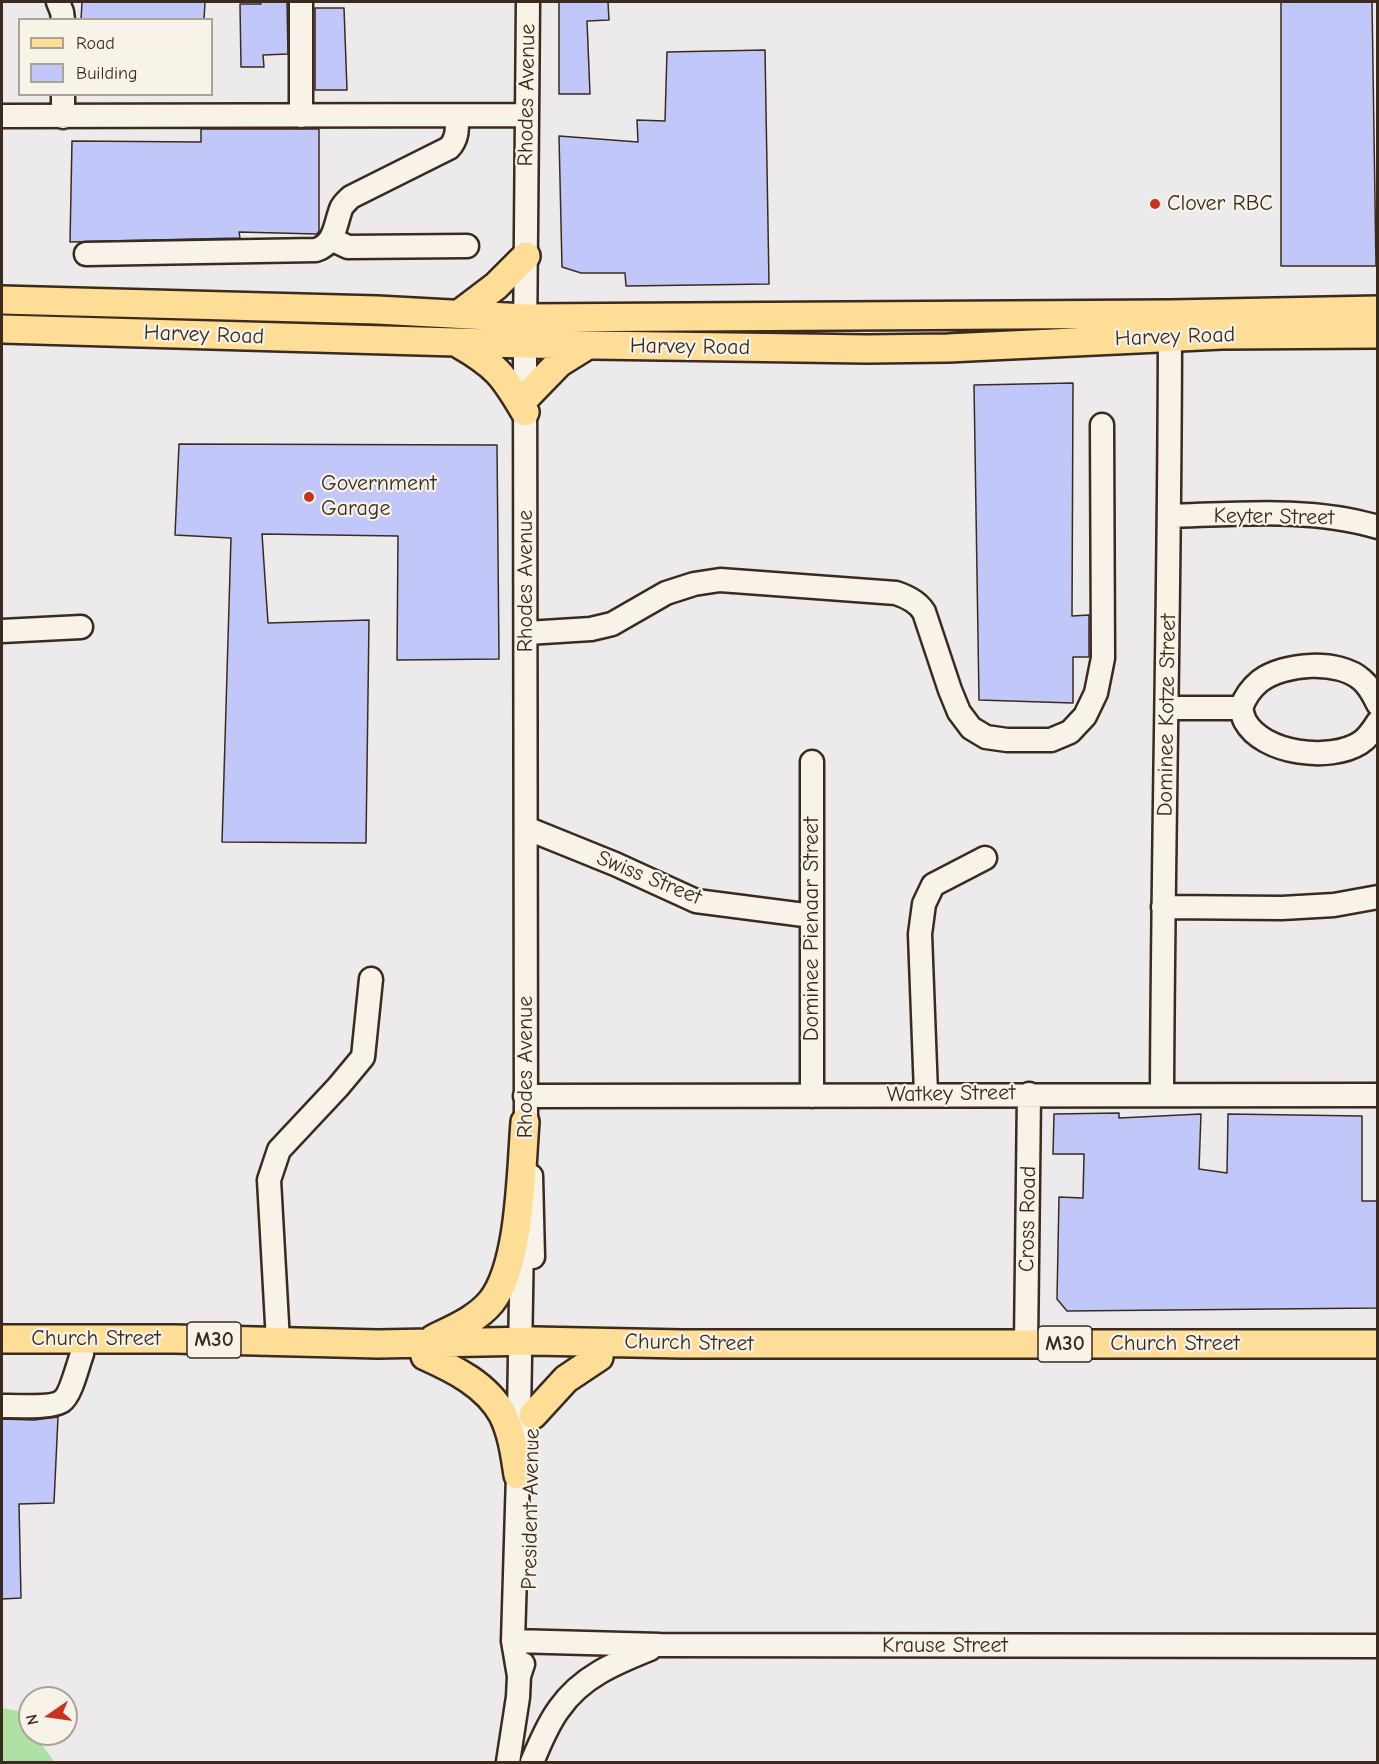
<!DOCTYPE html>
<style>
body{margin:0}
#map{position:relative;width:1379px;height:1764px;overflow:hidden;background:#eceaeb;font-family:"Comic Neue",sans-serif}
canvas{display:block}
.frame{position:absolute;inset:0;border:3px solid #3b2a1e;pointer-events:none}
.legend{position:absolute;left:18px;top:18px;width:195px;height:78px;box-sizing:border-box;background:#f7f3e8;border:2px solid #aca397;margin:0;padding:8px 10px;list-style:none;font-size:18px;color:#3b2a1e}
.legend li{display:flex;align-items:center;gap:12px;height:30px}
.legend b{width:30px;border:2px solid #aca397}
.north{position:absolute;left:18px;top:1686px;width:60px;height:60px;box-sizing:border-box;background:#f7f3e8;border:2px solid #aca397;border-radius:50%;rotate:257deg;font-size:16px;font-weight:700;line-height:24px;text-align:center;color:#3b2a1e}
.north::after{content:'';display:block;margin:auto;width:21px;height:27px;background:#c8321e;clip-path:polygon(50% 0,100% 100%,50% 72%,0 100%)}
</style>
<div id="map">
<canvas width="1379" height="1764"></canvas>
<div class="frame"></div>
<ul class="legend">
<li><b style="height:8px;background:#fedd96"></b>Road</li>
<li><b style="height:16px;background:#c1c7f9"></b>Building</li>
</ul>
<div class="north">N</div>
</div>
<script>
const context = document.querySelector('canvas').getContext('2d');
context.lineJoin = 'round';
function fill(path, color) { context.fillStyle = color; context.fill(path, 'evenodd'); }
function trace(path, color, width, dash) { context.strokeStyle = color; context.lineWidth = width; context.lineCap = dash ? 'butt' : 'round'; context.setLineDash(dash || []); context.stroke(path); }
function label(font, color, halo, rows, align = 'center') {
  context.font = font + ' "Comic Neue",sans-serif'; context.lineWidth = 4.5; context.setLineDash([]); context.textBaseline = 'middle'; context.strokeStyle = halo; context.fillStyle = color; for (const [text, x, y, turn = 0] of rows) {
    context.save(); context.translate(x, y); context.rotate((+turn || 0) * Math.PI / 180); context.textAlign = isNaN(turn) ? turn : align; if (halo) context.strokeText(text, 0, 0); context.fillText(text, 0, 0); context.restore();
  }
}
const green = new Path2D(`
 M2,1708L18,1711L30,1728V1734H34L53,1760V1762H2Z`);
const building = new Path2D(`
 M82,2H205L204,20H81Z
 M260,2H287L288,54L263,55L264,67H241L240,4H261Z
 M559,2H608L609,20L587,21L590,94H559Z
 M1281,2H1372L1376,266H1281Z
 M315,8H344L347,90H315Z
 M765,50L769,284L626,286L625,273H581L562,267L559,136L638,142L637,120L665,121L667,52Z
 M201,129H319V231L317,234L239,232L240,238L70,242L72,141L201,142Z
 M1073,383L1072,616L1089,615V657H1073V703L979,700L974,385Z
 M179,444L497,445L499,659L397,660L398,536L262,534L268,623L369,620L366,843L222,842L231,538L175,535Z
 M1119,1113V1118L1201,1114L1199,1169L1227,1173L1228,1114L1362,1116V1201H1377V1308L1067,1311L1057,1299L1059,1197L1083,1198L1084,1154H1053L1054,1114Z
 M58,1417L54,1503L19,1504L21,1598L2,1599V1419L34,1420Z`);
const minor = new Path2D(`
 M58,2L62,12L63,20
 M63,94V117
 M2,116L526,115
 M301,116V2
 M331,239L348,247L467,246
 M86,254L316,250C335,244 335,225 341,209C343,204 347,201 351,197L449,148C458,139 457,128 457,116
 M1169,516C1238,514 1311,507 1378,527
 M2,631L81,627
 M527,633L591,629L612,624L666,593L694,584L720,580L896,593C908,597 918,602 924,612L950,690L959,712L971,728L986,737L1007,740H1051L1070,732L1085,716L1096,693L1103,658L1102,425
 M1378,704C1373,694 1370,687 1362,680C1339,659 1284,663 1260,681C1250,689 1245,697 1241,708C1242,712 1243,717 1245,721C1263,754 1330,762 1360,743C1368,738 1373,730 1378,722
 M1167,708H1241
 M812,762V1096
 M526,828L615,864L696,901L812,916
 M1163,907L1282,908L1334,905L1378,897
 M1162,1093C1163,836 1170,578 1170,321
 M926,1094L920,934L924,904L933,885L985,858
 M525,1096C809,1096 1093,1093 1378,1095
 M526,1139L525,344L528,2
 M531,1176L533,1257
 M278,1341L269,1180L279,1150L338,1087L363,1057L371,979
 M1026,1344L1029,1094
 M2,1406C13,1406 54,1408 62,1401C71,1395 78,1364 82,1354
 M513,1641L660,1645L1378,1646
 M519,1676L513,1641L518,1475L522,1238
 M508,1762L518,1697L519,1676L523,1664
 M532,1762C540,1744 547,1725 559,1709C581,1677 615,1663 650,1649`);
const major = new Path2D(`
 M2,300L377,310L525,318L1170,314L1378,310
 M459,314L496,286L526,256
 M2,329L525,344L867,349L948,348L1222,335L1378,334
 M459,344C496,365 504,376 525,412
 M525,398L559,363L588,345
 M2,1339H174L378,1344L534,1341L682,1344H1378
 M433,1339C453,1329 476,1320 491,1302C521,1265 521,1170 525,1122
 M425,1356C454,1369 487,1385 503,1415C512,1433 515,1455 518,1475
 M533,1415L566,1379L599,1357`);
const markers = [
 [1155,204,6,"#c8321e"],
 [309,497,6,"#c8321e"]
];
const shields = [
 [214,1340,54],
 [1065,1344,54]
];
const shieldNames = [
 ["M30",214,1340],
 ["M30",1065,1344]
];
const streetNames = [
 ["Rhodes Avenue",527,95,-89],
 ["Harvey Road",204,335,2],
 ["Harvey Road",1175,337,-2],
 ["Harvey Road",690,347,1],
 ["Keyter Street",1274,517,1],
 ["Rhodes Avenue",526,581,-90],
 ["Dominee Kotze Street",1167,715,-89],
 ["Swiss Street",649,878,22],
 ["Dominee Pienaar Street",812,929,-90],
 ["Rhodes Avenue",526,1067,-90],
 ["Watkey Street",951,1094,-1],
 ["Cross Road",1028,1219,-89],
 ["Church Street",96,1339],
 ["Church Street",689,1343,1],
 ["Church Street",1175,1344],
 ["President Avenue",531,1509,-89],
 ["Krause Street",945,1646]
];
const poiNames = [
 ["Clover RBC",1167,204],
 ["Government",321,484],
 ["Garage",321,509]
];
fill(green, '#ade2a4');
fill(building, '#c1c7f9');
trace(building, '#3b2a1e', 1.5);
trace(minor, '#3b2a1e', 27);
trace(major, '#3b2a1e', 32);
trace(minor, '#f7f3e8', 22);
trace(major, '#fedd96', 27);
for (const [x, y, r, color] of markers) { const dot = new Path2D(); dot.arc(x, y, r, 0, 2 * Math.PI); context.fillStyle = color; context.fill(dot); trace(dot, '#f7f3e8', 2); }
for (const [x, y, w] of shields) { const box = new Path2D(); box.roundRect(x - w / 2, y - 18, w, 36, 4.5); context.fillStyle = '#f7f3e8'; context.fill(box); trace(box, '#3b2a1e', 1.5); }
label('bold 21px', '#3b2a1e', null, shieldNames);
label('22px', '#3b2a1e', '#f7f3e8', streetNames);
label('22px', '#3b2a1e', '#f7f3e8', poiNames, 'left');
</script>
